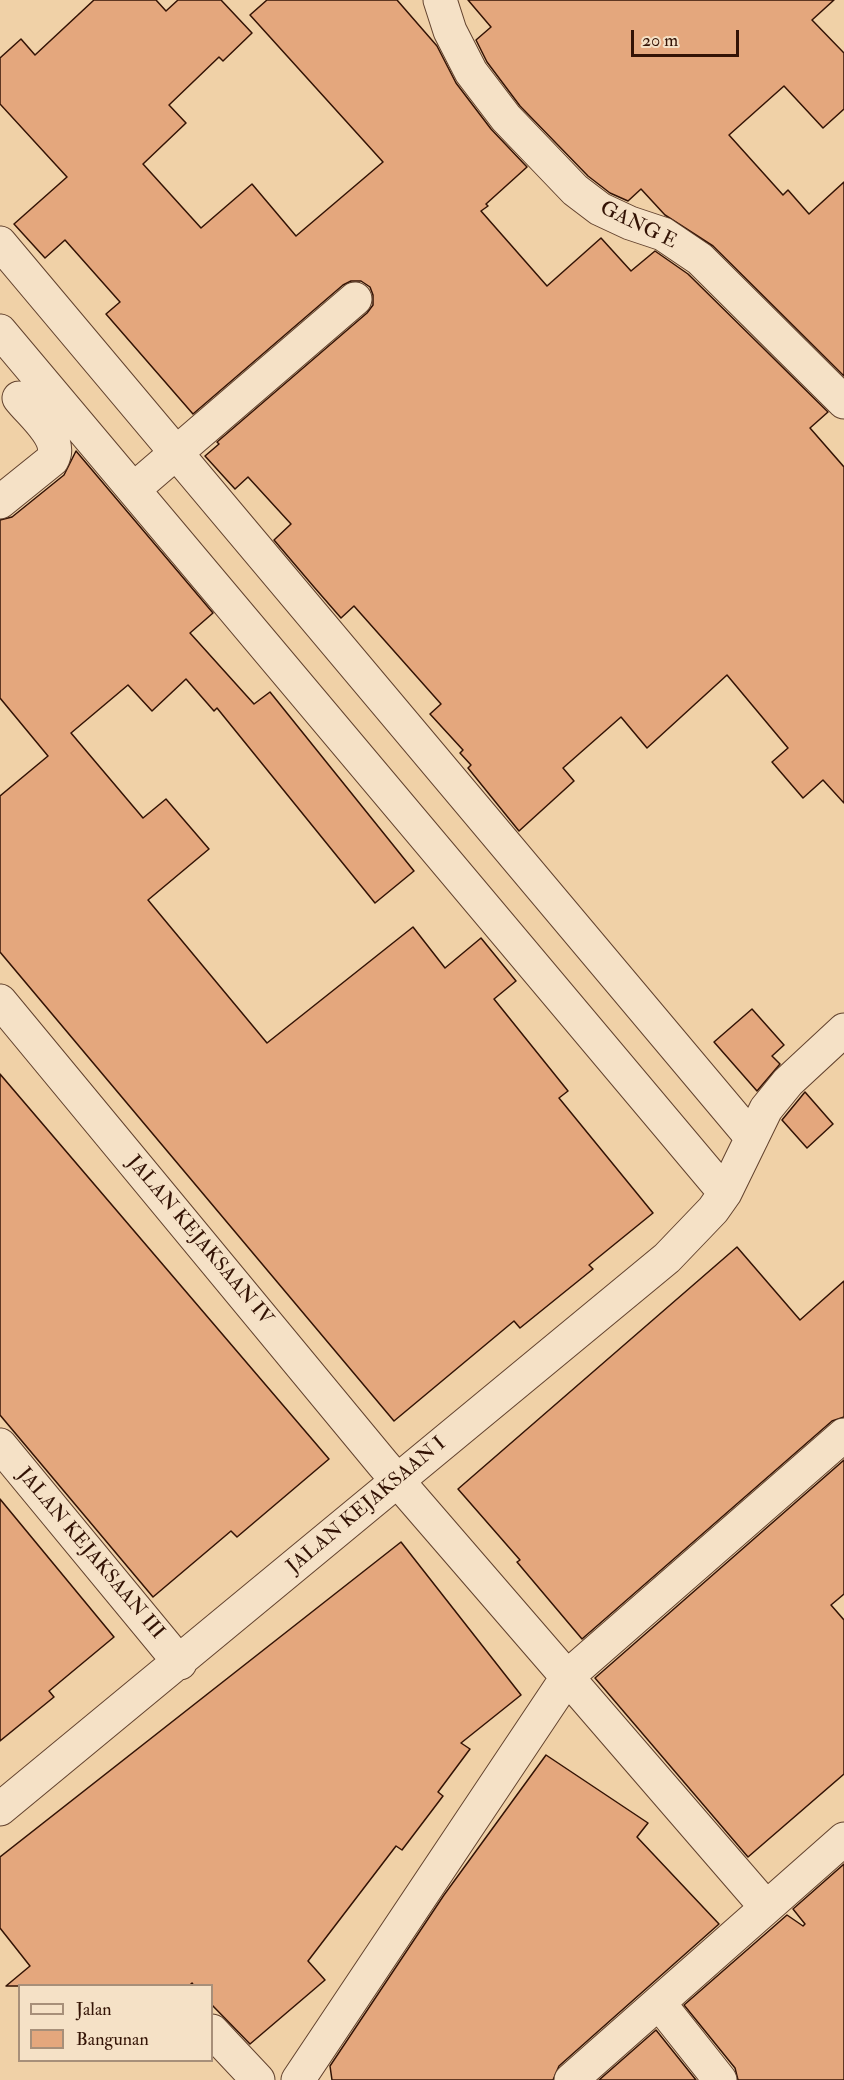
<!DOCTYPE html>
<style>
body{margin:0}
#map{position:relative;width:844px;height:2080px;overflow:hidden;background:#f0d1a7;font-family:"IM FELL Double Pica",serif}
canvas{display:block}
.legend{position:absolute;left:18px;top:1984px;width:195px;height:78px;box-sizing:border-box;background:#f5e1c6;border:2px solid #a78f79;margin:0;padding:8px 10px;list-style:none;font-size:18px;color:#331305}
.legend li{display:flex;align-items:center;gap:12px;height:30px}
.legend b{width:30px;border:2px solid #a78f79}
.scale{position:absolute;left:631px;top:30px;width:108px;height:27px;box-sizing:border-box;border:3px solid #331305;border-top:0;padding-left:8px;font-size:18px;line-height:21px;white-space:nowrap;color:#331305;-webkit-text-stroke:4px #f5e1c6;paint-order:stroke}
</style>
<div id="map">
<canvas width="844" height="2080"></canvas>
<ul class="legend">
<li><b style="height:8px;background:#f5e1c6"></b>Jalan</li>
<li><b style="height:16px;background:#e4a77d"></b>Bangunan</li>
</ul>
<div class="scale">20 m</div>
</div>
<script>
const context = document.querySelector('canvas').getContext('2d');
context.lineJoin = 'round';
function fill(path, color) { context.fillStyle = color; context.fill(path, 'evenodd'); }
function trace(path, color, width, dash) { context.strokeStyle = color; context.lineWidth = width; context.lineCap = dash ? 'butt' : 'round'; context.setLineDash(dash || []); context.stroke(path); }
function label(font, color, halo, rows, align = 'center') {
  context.font = font + ' "IM FELL Double Pica",serif'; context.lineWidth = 6; context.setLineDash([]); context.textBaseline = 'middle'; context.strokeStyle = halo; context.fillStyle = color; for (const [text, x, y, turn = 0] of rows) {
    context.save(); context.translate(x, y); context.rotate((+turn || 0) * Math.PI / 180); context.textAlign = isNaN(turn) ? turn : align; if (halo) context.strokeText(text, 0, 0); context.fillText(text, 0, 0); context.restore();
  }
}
const building = new Path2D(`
 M94,0H156L166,11L178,0H221L252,33L223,61L219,57L169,105L186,123L143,164L201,228L252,184L296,236L383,162L250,15L267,0H397L437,46L456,83L491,129L527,167L486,204L488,206L481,211L547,286L601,238L631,271L655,251L688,274L828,412L810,428L844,467V803L823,780L803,798L772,762L788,748L727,675L647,748L621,717L563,768L574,781L519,831L468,768L471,765L460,753L463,750L430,714L441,704L354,606L341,618L314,587L274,540L291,524L248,477L235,489L205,456L219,444L217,442L367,313L373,305V295L370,287L361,281H351L343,285L193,414L106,314L120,302L65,240L45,258L14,224L67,177L0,104V58L21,39L35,55Z
 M468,0H834L812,20L844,53V109L823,128L784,86L729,135L783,195L788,190L809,214L844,182V376L713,246L665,215L641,189L628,201L610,193L588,176L520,106L487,62L476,40L491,27Z
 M76,451L213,613L190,633L254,704L270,692L414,871L375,903L217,708L214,711L186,679L152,711L128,685L71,733L143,818L166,799L209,849L148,900L267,1043L413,927L445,968L481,938L516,981L494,999L568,1091L559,1098L653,1213L589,1265L593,1269L520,1328L514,1321L394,1421L0,952V796L48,756L0,698V520L12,517L64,475Z
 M752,1009L784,1045L772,1056L780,1064L757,1091L714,1042Z
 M0,1074L329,1459L237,1537L231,1531L153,1597L0,1415Z
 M805,1092L833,1124L807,1148L782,1120Z
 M737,1247L800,1320L844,1281V1417L832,1421L582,1639L517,1562L520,1560L458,1489Z
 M844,1460V1594L831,1605L844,1620V1774L748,1857L595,1678Z
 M0,1499L114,1637L49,1691L54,1697L0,1741Z
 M401,1542L521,1695L461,1743L470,1749L438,1792L443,1796L402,1850L396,1846L308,1961L325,1980L250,2044L212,2005V1986H194L192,1983L189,1986H6L30,1966L0,1928V1857Z
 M546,1755L648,1823L637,1837L719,1924L559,2066L553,2080H332L330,2066L444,1895Z
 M844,1864V2080H738L735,2068L684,2005L787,1915L803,1926L805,1924L793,1909Z
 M656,2030L696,2080H599Z`);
const minor = new Path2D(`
 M440,0L450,31L471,72L506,118L575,190L600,209L630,223L663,234L700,259L844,402
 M0,243L752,1138
 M0,331L725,1193
 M134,489L355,299
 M0,502L52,460C64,439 32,415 19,398
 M0,1001L383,1464L766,1907
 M0,1445L180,1663
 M0,1809L667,1258L713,1210L725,1193L766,1109L788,1082L844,1030
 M659,2003L720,2080
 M212,2031L258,2080
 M298,2080L568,1676L844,1435
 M571,2080L844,1839`);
const streetNames = [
 ["GANG E",638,226,26],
 ["JALAN KEJAKSAAN IV",199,1241,50],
 ["JALAN KEJAKSAAN I",367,1506,-40],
 ["JALAN KEJAKSAAN III",90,1554,50]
];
fill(building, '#e4a77d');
trace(building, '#331305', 1.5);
trace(minor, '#62422e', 35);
trace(minor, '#f5e1c6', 33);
label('20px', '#331305', '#f5e1c6', streetNames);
</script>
